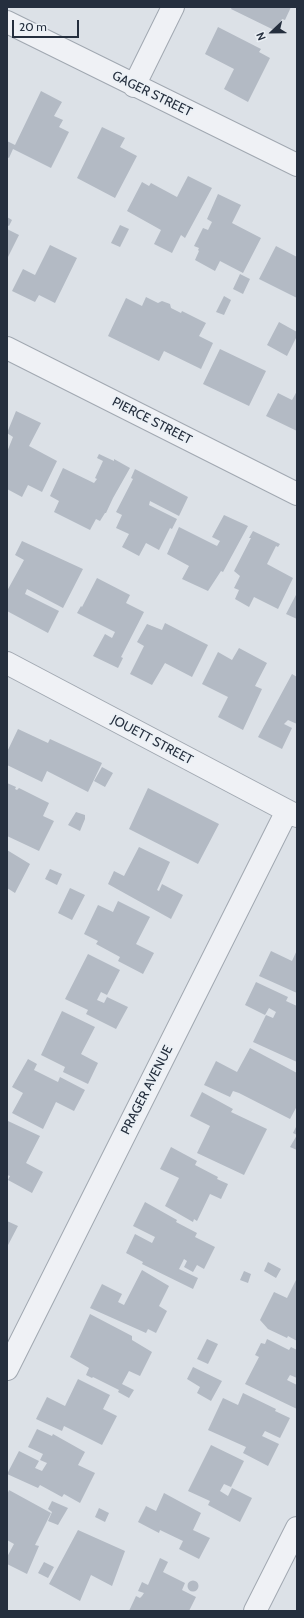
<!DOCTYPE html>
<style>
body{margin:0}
#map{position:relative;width:304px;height:1618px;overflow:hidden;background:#dce1e7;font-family:Cabin,sans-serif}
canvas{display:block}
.frame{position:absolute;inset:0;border:8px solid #252f3e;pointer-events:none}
.north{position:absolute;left:252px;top:12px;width:40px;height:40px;-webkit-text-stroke:3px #ebf0f5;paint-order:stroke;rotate:248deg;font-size:11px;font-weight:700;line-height:16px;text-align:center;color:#252f3e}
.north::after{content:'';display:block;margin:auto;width:14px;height:18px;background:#252f3e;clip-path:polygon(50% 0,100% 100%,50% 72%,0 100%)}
.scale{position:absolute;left:12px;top:20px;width:67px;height:18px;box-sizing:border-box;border:2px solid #252f3e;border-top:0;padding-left:5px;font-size:12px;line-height:14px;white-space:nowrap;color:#252f3e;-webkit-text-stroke:3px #ebf0f5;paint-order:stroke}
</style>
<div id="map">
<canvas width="304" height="1618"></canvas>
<div class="frame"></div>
<div class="north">N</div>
<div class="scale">20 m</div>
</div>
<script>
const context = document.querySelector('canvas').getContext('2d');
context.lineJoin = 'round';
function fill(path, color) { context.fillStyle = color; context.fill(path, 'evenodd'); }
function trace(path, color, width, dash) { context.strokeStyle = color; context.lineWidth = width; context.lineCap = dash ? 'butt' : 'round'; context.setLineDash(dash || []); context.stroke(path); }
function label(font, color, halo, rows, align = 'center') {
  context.font = font + ' Cabin,sans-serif'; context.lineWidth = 3.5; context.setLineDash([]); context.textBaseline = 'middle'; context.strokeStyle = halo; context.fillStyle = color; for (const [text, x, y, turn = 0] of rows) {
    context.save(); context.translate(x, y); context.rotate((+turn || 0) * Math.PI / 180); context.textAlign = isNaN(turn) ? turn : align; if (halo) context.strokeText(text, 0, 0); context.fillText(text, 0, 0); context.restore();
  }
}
const building = new Path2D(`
 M232,7H291L285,20L282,19L276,31L231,9Z
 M218,27L261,49L259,52L270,58L248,102L224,89L234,69L205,54Z
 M41,91L62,102L54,116L63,120L59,127L69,132L51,168L13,149L9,158L7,157V141L15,145Z
 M102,127L125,138L120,147L137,156L115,198L77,178Z
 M188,176L212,188L185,238L181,235L172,253L154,244L161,230L127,211L142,182L149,186L151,183L177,197Z
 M218,194L241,205L232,223L261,238L243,273L220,261L215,271L195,260L199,251L198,250L199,248L194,246L203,228L208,230L212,222L207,219Z
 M7,217L12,220L9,226L7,225Z
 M120,225L129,229L120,247L111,243Z
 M7,229L19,235L7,259Z
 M50,245L77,258L55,303L39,295L35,302L12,291L23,269L35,275Z
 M276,246L297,257V298L259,279Z
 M240,274L250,279L243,294L233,289Z
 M224,296L231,300L224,315L216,312Z
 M146,297L158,303L162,301L170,304L171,308L181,313L182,311L206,323L199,336L213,343L201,369L164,351L159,361L108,336L126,298L142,306Z
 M279,322L297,332V336L287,356L267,345Z
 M220,349L266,371L249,406L203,384Z
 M297,391V431L266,416L278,393L292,400Z
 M16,411L41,423L29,446L57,461L42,492L28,485L22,497L7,489V452L13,437L7,433Z
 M99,454L114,461V459L130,468L113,498L106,513H105L100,521L96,519L90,530L54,512L59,501L50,496L63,468L94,483L97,479L95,478L103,461L97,458Z
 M135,469L188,497L179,516L150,501L149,505L177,519L172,529L170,528L159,550L146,543L139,556L122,547L129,534L116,528L122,515L116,512L133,479L131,478Z
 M224,515L248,526L223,572L221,571L208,591L182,579L189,566L167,554L179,527L217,546L220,541L212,537Z
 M253,531L280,544L278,547L276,546L267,564L293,578L278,609L254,597L249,607L235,599L239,590L234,588L240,576L234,571L251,538H249Z
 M22,541L83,569L63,608L27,589L25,594L59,611L48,633L7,611V591L24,560L15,555Z
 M97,578L130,595L126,603L144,612L121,657L123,658L118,668L93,656L105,634L112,638L115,632L77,613L81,606L82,607Z
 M297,593V619L286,614Z
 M165,623L208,645L192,677L165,663L152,685L130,674L144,646L137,642L147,624L162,630Z
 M239,648L267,663L255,686L262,689L243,730L218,717L228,697L202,684L218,652L232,660Z
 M292,674L297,677V724L288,720L284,724L292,728L282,749L258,737Z
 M18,729L48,743L50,739L102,763L88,792L47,771L42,782L7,765V752Z
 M102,767L113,773L105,787L94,781Z
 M7,783L16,787L15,789L17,790L19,788L49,803L43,816L54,821L39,851L7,836Z
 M148,788L219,824L198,864L129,829Z
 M76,812L85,815V819L80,831L68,825Z
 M139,847L170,862L157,890L159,891L162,884L183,895L171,919L108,884L114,871L124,876Z
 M7,850L30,864L15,893L7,888Z
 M50,869L62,874L57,885L45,879Z
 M70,888L85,895L72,920L58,913Z
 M118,901L150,917L136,944L154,953L143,974L118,961L120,957L96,944L98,941L84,934L98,905L113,912Z
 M297,950V993L259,976L271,951L292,961Z
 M88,954L120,970L107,995L101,992L97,1000L104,1003L107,997L128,1007L116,1029L86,1014L88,1010L65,999Z
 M256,982L288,997L286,1001L297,1006V1062L253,1042L266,1015L273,1018L276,1012L269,1008L265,1015L245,1005Z
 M62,1011L95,1027L81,1054L98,1063L88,1084L63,1072L65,1067L41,1055Z
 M250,1048L297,1073V1106L290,1119L239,1093L233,1091L230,1097L204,1085L216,1061L237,1072Z
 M28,1059L37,1064L33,1072L34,1070L58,1082L60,1077L85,1090L74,1111L56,1102L43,1129L12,1113L23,1093L12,1087Z
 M202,1092L233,1109L231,1112L267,1129L244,1175L197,1153L210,1126L190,1116Z
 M8,1121L40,1136L26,1163L43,1172L32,1193L8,1180L10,1176L7,1175Z
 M297,1125V1150L290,1147L297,1135L293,1133Z
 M171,1147L197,1161L195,1165L218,1177L217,1179L228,1184L221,1199L210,1194L197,1221L194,1219L193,1222L165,1206L179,1178L160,1169Z
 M145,1202L177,1220L176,1222L197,1233L195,1237L215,1247L204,1269L197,1265L193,1272L184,1267L187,1261L184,1259L179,1269L198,1278L193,1289L142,1264L143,1262L126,1253L135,1234L152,1243L155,1237L133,1226Z
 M7,1221L18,1226L7,1247Z
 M268,1262L281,1269L276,1278L264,1271Z
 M142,1270L169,1286L159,1306L167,1311L156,1333L148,1329L146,1333L90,1308L102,1284L122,1294L118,1302L124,1305Z
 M244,1271L251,1274L248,1283L240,1280Z
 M296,1280L297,1281V1341L288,1336L287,1338L268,1329L260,1320L274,1292L287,1298Z
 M90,1314L132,1336V1340L152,1352L140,1376L129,1371L122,1384L134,1390L129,1398L118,1392L119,1390L93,1377L92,1378L86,1375L89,1368L70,1357Z
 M207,1339L218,1344L208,1364L197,1359Z
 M267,1339L289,1350L291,1347L297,1350V1378L290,1375L287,1380L297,1385V1409L245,1384L259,1357L255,1355L261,1343L265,1344Z
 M193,1367L222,1381L211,1401L197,1393L200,1387L187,1379Z
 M78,1379L110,1395L103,1409L117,1416L102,1445L64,1426L62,1431L36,1419L47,1397L65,1406Z
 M243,1393L276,1409L275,1411L290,1418L280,1438L265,1431L262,1436L279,1444L268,1466L243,1453L246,1447L208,1430L223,1398L238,1405Z
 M37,1429L52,1436L53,1434L85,1452L78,1465L95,1473L80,1503L64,1494L62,1497L40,1485L38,1488L7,1474L19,1451L39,1461L35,1468L42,1471L47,1463L40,1460L43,1454L28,1447Z
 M211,1445L244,1461L231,1487L224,1484L220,1491L228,1496L232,1488L252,1498L240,1522L208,1505L210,1501L188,1491Z
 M9,1490L51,1513L35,1545L39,1546L27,1574L7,1564V1557L14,1544L7,1540V1495Z
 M164,1493L201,1513L193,1530L210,1538L199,1559L179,1549L183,1541L160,1530L159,1533L138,1522L146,1506L156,1511Z
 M52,1501L68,1508L58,1525L48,1521L52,1512L48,1509Z
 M99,1508L109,1513L105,1522L95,1517Z
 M78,1530L125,1551L112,1586L91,1575L80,1601L49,1584Z
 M160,1558L168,1562L163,1572L185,1583L182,1590L196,1597L189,1611H129L136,1596L140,1598L142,1596L144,1593L138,1591L142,1582L148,1585Z
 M44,1562L54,1567L48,1578L38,1573Z
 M187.5 1586a5.5 5.5 0 1 1 11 0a5.5 5.5 0 1 1-11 0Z`);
const minor = new Path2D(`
 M7,22L297,165
 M134,86L173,7
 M7,348L297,494
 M7,663L297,816
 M7,1369L287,811
 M255,1611L297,1528`);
const streetNames = [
 ["GAGER STREET",152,94,26],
 ["PIERCE STREET",152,421,27],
 ["JOUETT STREET",152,740,28],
 ["PRAGER AVENUE",147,1090,-63]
];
fill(building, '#b3bac4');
trace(minor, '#a1a8b1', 24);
trace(minor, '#eff1f5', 22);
label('13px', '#252f3e', '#ebf0f5', streetNames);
</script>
